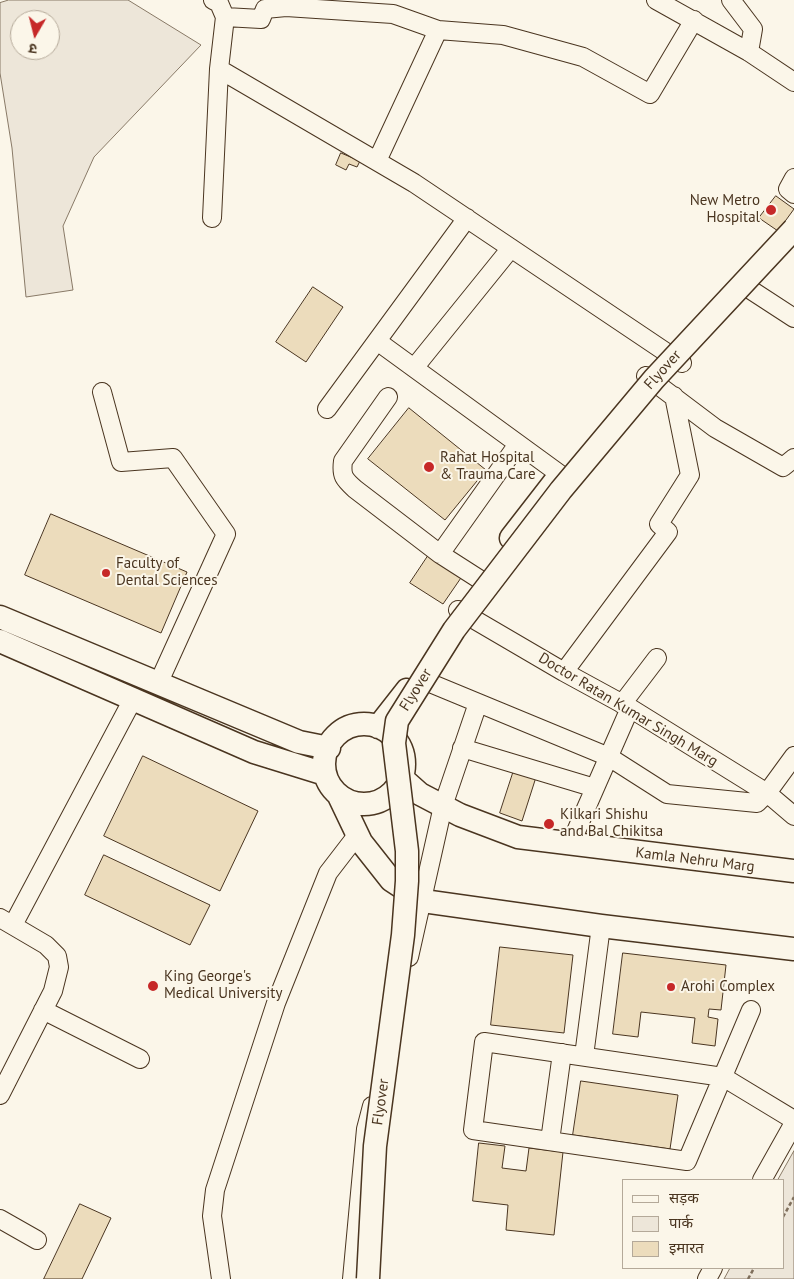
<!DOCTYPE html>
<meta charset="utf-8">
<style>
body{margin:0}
#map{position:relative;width:794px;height:1279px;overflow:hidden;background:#fbf6e9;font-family:"PT Sans","Noto Sans Devanagari",sans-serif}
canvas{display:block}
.legend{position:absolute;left:622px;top:1179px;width:162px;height:90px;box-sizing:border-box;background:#fbf6e9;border:1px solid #b4a999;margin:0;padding:6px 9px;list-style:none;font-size:15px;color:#4a3520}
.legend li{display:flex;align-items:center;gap:10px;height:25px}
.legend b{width:25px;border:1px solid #b4a999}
.north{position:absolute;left:10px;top:10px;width:50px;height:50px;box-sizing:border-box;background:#fbf6e9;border:1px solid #b4a999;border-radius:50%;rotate:188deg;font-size:14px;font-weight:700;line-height:20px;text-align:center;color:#4a3520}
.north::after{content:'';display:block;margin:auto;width:18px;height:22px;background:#c62828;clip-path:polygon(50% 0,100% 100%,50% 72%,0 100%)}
</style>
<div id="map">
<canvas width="794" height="1279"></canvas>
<ul class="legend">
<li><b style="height:6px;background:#fbf6e9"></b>सड़क</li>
<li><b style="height:14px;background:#ede6d9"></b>पार्क</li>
<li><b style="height:14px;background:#ecdcbc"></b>इमारत</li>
</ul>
<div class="north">उ</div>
</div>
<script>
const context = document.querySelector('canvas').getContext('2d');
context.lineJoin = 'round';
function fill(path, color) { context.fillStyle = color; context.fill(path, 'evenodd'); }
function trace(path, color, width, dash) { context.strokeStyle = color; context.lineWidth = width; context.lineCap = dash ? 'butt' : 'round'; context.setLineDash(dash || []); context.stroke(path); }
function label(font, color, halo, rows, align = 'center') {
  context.font = font + ' "PT Sans",sans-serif'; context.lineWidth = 4; context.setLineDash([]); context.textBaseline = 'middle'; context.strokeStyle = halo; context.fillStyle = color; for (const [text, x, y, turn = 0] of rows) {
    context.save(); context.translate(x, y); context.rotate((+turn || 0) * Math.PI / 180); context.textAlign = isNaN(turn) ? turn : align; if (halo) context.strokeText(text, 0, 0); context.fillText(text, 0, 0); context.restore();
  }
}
const green = new Path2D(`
 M9,0H128L201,45L94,157L63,226L73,290L26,297L12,148L0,73V3ZM20,20H50V50H20Z
 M794,1151V1279H724L730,1268H783V1180H778Z`);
const building = new Path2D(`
 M341,153L360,161L357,167L349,164L346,170L336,165Z
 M776,196L794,209L778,231L759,218Z
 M313,287L343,307L306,362L276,342Z
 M409,408L486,470L445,520L368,459Z
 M51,514L187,572L161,633L25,575Z
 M432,550L465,572L443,604L410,583Z
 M143,756L258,811L220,891L104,836Z
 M515,767L537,774L522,821L500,813Z
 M104,855L210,905L190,945L85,895Z
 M500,947L573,955L564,1033L491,1025Z
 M623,953L726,965L721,1010L709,1009L708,1017L718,1019L715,1046L692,1043L695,1018L641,1012L638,1037L613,1034Z
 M581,1081L678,1095L670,1149L573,1135Z
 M479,1143L505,1146L502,1168L526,1171L529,1148L563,1152L554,1235L506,1230L508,1205L473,1201Z
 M80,1204L111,1218L82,1279H44Z`);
const path = new Path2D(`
 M783,1217L794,1197
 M748,1279L754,1268`);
const minor = new Path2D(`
 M656,0L749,52L794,82
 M731,0L753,29L749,52
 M225,17L261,19L265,9L286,7L393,14L438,30
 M219,69L414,183L682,363
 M377,161L438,30L503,35L583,57L650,94L694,20
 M794,178L788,189L794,194
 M212,218L219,69L225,17L219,3L213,0
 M751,290L794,318
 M377,341L561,475
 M414,368L511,248
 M646,376L715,428L783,467L794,458
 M102,392L121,462L173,458L226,534L158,684
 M388,397L343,461C341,476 344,479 355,489L440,554L518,444
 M327,409L467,218
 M440,554L479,579
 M458,610L564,672L630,708L767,793L794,816
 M564,672L668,532L659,524L690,475L674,396
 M430,683L609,757L667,794L757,803L767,793L794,756
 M622,704L657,658
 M462,748L595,788
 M570,845L630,708
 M0,918L46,945L57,956L59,967L53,991L0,1095
 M13,925L133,699
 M409,957L443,806L478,703
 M43,1010L140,1059
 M751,1010L687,1161L473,1130L484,1042L723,1077L794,1120
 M584,1056L601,926
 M550,1141L562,1053
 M762,1180L794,1123
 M0,1219L37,1240
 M221,1279L212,1216L215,1190L276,1003L328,873L358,834
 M352,1279L366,1129L372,1106
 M707,1279L713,1268`);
const major = new Path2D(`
 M511,538L556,480
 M0,617L299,742L329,748
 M0,641L254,752L325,774
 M324 764a40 40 0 1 1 80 0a40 40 0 1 1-80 0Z
 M378,727L407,690
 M402,778L420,794L460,815L518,837L794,871
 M339,796L361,842L391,880L423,901L601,926L794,949`);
const majorBridge = new Path2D(`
 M368,1279L375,1146L403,935L407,881V851L394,743L397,721L454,630L561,490L654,379L794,229`);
const markers = [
 [771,210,6,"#c62828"],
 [429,467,6,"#c62828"],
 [106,573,5,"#c62828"],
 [549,824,6,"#c62828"],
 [153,986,6,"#c62828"],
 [671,987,5,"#c62828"]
];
const poiNames = [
 ["New Metro",760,201,"right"],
 ["Hospital",760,218,"right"],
 ["Rahat Hospital",440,458],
 ["& Trauma Care",440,475],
 ["Faculty of",116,564],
 ["Dental Sciences",116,581],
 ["Kilkari Shishu",560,815],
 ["and Bal Chikitsa",560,832],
 ["King George's",164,977],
 ["Medical University",164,994],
 ["Arohi Complex",681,987]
];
const streetNames = [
 ["Flyover",663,370,-48],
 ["Flyover",416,690,-58],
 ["Doctor Ratan Kumar Singh Marg",628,710,31],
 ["Kamla Nehru Marg",695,860,7],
 ["Flyover",381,1102,-82]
];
fill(green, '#ede6d9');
trace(green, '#887966', 1);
fill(building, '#ecdcbc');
trace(building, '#4a3520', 1);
trace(minor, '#4a3520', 20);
trace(major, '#4a3520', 25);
trace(path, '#7f6f5c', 2.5, [4, 2.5]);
trace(minor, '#fbf6e9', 18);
trace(major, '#fbf6e9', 22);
trace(majorBridge, '#4a3520', 25, []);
trace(majorBridge, '#fbf6e9', 22);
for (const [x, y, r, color] of markers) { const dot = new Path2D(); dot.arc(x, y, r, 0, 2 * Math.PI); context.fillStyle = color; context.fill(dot); trace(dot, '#fbf6e9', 2); }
label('15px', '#4a3520', '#fbf6e9', poiNames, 'left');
label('15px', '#4a3520', '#fbf6e9', streetNames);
</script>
